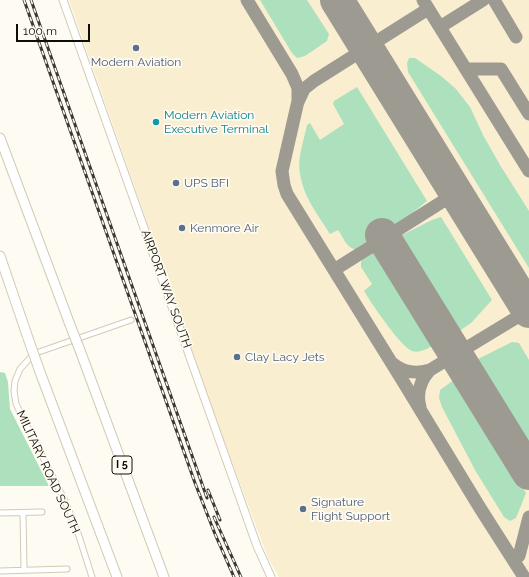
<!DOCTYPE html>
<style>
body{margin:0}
#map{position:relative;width:529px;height:577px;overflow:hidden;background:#fefbf2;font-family:Raleway,sans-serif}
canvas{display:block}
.scale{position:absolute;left:16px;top:24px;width:74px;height:18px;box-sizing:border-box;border:2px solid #100d06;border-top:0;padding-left:5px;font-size:12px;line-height:14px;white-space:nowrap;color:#100d06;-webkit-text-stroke:3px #fefbf2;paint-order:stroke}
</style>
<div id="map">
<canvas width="529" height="577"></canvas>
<div class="scale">100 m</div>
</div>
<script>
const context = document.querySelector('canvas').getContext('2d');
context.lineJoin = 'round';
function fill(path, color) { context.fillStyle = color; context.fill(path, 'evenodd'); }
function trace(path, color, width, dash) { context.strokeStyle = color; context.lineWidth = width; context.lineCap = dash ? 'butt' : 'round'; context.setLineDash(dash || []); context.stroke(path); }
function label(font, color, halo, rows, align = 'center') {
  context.font = font + ' Raleway,sans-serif'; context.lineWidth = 3.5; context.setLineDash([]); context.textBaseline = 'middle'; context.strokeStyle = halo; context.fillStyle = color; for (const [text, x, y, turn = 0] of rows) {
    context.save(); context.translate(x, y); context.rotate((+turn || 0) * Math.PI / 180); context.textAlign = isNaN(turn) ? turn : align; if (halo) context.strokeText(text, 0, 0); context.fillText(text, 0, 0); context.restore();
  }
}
const built = new Path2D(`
 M69,0H529V577H279L268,558L220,430Z`);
const green = new Path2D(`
 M260,0H307L329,34L327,41L305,56L297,58L292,53Z
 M409,58H415L441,76L456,89L470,107L483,135L500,165L529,211V268L408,72L407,63Z
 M357,87L427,201L395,227L392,224L366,240V242L358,247L359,249C347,251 344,238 338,230L330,234C318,215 303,196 300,174C297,158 304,140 307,125L310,123L320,140L344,124L333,104L334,101Z
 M441,217L492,300L471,323L458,332L403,242L400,236L432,220Z
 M375,251L380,255L435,345C428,348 419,354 412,351C401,347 371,303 364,291L372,284L361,267V262L363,258Z
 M512,342L519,343L529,360V446L476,360Z
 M0,372L5,373L8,382L10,409L49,486H0Z
 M455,379L526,493L516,518L510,521L504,517L475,470L442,407L439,398L440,390Z`);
const taxiway = new Path2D(`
 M247,0L292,74L298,88V101L282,171L284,185L287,194L404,383L480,508L524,577
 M423,0L529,171
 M494,0L516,37
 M440,27L483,0
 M466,69H501L529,114
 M298,102L304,89L314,81L428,9
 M369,248C380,244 386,247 394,255
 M334,270L456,193
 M392,363C404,373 416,374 430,370
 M420,407C416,393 420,381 430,370L529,310
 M513,559L519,556L529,517`);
const runway = new Path2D(`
 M337,0L529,311
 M382,235L529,473`);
const street = new Path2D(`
 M0,513L42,512
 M23,513L24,570
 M0,571L67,569
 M92,577L78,533L65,501L16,404L14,391L15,381L20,369L31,357L36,353L131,320`);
const secondary = new Path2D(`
 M63,0L257,546L271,577`);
const highway = new Path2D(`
 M0,138L69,322
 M0,256L28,338
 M81,353L164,577
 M40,372L117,577`);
const rail = new Path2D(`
 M24,0L195,483L215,534L234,577
 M31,0L207,498
 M208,490L220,520
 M214,517L241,577`);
const highwayBridge = new Path2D(`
 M69,322L81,353
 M28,338L40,372`);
const markers = [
 [136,48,4,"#5c6f8a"],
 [156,122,4,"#0f9aa8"],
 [176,183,4,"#5c6f8a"],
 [182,228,4,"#5c6f8a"],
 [237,357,4,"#5c6f8a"],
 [303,509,4,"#5c6f8a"]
];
const shields = [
 [122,465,20]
];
const shieldNames = [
 ["I 5",122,465]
];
const serviceNames = [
 ["Modern Aviation",136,62,"center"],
 ["UPS BFI",184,183],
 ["Kenmore Air",190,228],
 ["Clay Lacy Jets",245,357],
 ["Signature",311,502],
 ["Flight Support",311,516]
];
const cultureNames = [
 ["Modern Aviation",164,115],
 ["Executive Terminal",164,129]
];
const streetNames = [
 ["AIRPORT WAY SOUTH",166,289,70],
 ["MILITARY ROAD SOUTH",48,472,65]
];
fill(built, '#f9eed0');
fill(green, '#ade1bd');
trace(taxiway, '#9d9a92', 13);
trace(runway, '#9d9a92', 34);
trace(street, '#d2cab4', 7);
trace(secondary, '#d2cab4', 9);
trace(highway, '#d2cab4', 11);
trace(street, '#fff', 5);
trace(secondary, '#fff', 7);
trace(highway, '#fff', 9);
trace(rail, '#3c3932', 3);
trace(rail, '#fefbf2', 1.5, [4.5]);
trace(highwayBridge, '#d2cab4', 11, []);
trace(highwayBridge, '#fff', 9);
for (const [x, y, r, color] of markers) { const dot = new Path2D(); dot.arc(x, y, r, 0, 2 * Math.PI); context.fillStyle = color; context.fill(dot); trace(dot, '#fefbf2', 1.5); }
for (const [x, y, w] of shields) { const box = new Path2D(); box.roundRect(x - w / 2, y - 9, w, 18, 3); context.fillStyle = '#fefbf2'; context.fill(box); trace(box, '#100d06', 1); }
label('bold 11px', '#100d06', null, shieldNames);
label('12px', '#4e5e75', '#fefbf2', serviceNames, 'left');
label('12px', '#0d838f', '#fefbf2', cultureNames, 'left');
label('12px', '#100d06', '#fefbf2', streetNames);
</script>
